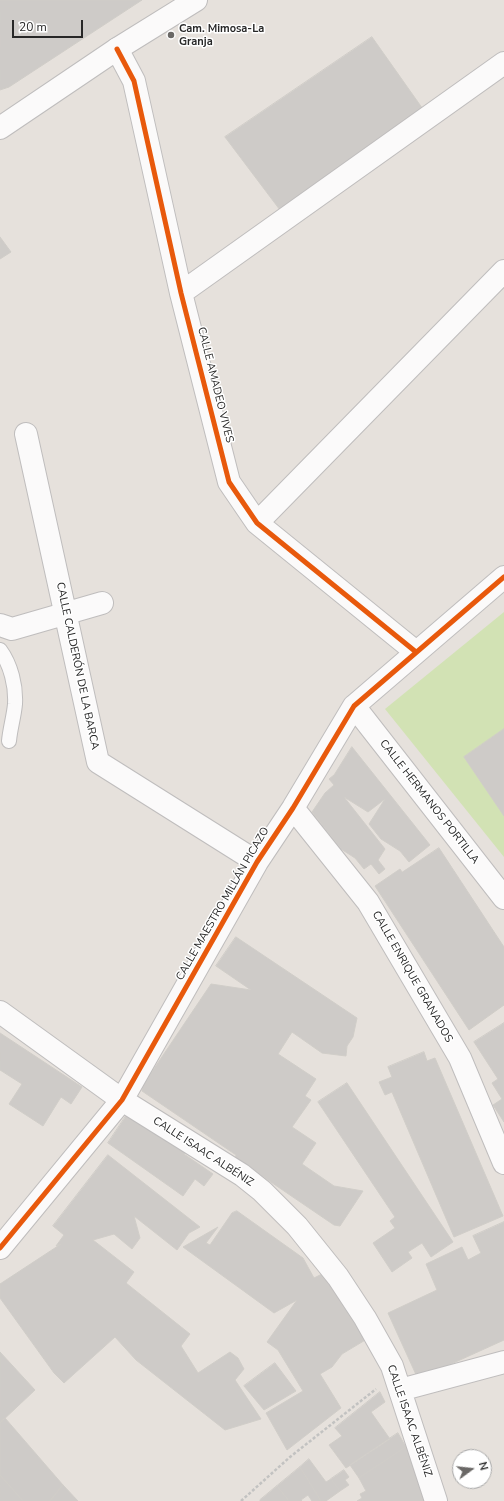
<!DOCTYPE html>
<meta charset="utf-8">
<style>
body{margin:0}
#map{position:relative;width:504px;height:1501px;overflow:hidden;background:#e6e1dc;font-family:"Nunito Sans",sans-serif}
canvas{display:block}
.north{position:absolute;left:452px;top:1449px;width:40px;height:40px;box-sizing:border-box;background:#fff;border:1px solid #a9a9a9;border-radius:50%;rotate:75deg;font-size:11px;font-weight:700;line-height:16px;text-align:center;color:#272727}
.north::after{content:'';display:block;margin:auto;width:14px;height:18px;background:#6a6866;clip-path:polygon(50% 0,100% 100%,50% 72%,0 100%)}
.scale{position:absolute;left:12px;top:20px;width:71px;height:18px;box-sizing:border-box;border:2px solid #272727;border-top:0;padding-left:5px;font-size:12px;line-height:14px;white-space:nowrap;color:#272727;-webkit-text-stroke:3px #fff;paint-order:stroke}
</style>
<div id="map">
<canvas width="504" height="1501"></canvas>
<div class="north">N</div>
<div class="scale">20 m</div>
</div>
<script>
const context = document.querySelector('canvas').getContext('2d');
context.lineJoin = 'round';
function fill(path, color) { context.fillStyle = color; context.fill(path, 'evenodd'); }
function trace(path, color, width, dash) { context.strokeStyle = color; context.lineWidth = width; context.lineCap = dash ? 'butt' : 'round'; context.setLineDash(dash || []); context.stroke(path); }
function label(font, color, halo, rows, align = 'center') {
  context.font = font + ' "Nunito Sans",sans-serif'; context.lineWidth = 3; context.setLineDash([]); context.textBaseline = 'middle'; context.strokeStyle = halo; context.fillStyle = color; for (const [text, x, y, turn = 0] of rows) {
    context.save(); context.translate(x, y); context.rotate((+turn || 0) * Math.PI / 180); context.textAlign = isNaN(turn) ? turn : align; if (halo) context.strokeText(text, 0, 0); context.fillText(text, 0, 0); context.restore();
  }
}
const pitch = new Path2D(`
 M504,612V857L385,709Z`);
const building = new Path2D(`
 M0,0H142L9,87L0,90Z
 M372,37L425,112L283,214L225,137Z
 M0,237L11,252L0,259Z
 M504,729V816L464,757Z
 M352,747L430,845L409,862L400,851L381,839L369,824L385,799L368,812L344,797L385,849L378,860L385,869L379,874L371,864L364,869L355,858L341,849L312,812L325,793L334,785L329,779L334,775Z
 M439,848L504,947V1005L469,1030L375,886L400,869L402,872Z
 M236,937L357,1018L353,1037L347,1046L346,1056L322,1053L292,1032L278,1054L316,1079L305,1096L311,1100L292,1127L316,1143L302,1164L334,1186L363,1191L340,1226L334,1225L262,1176L256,1175L235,1161L236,1155L142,1091L143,1085L211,984L251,990L216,966Z
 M504,1023V1122L493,1105L502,1099L492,1083L498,1079L474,1042Z
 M0,1033L82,1087L71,1104L61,1097L43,1126L9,1104L22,1084L0,1070Z
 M424,1052L427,1061L435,1058L503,1216L454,1237L392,1092L385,1095L379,1082L392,1077L388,1067Z
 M347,1083L453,1242L431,1257L422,1243L408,1252L412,1258L392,1272L373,1243L395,1228L390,1221L395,1217L318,1102Z
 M130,1110L187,1150L184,1154L213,1174L204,1186L195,1179L183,1196L108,1143Z
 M108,1155L200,1227L189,1233L177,1250L134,1216L140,1238L132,1249L114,1234L93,1240L134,1272L126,1283L190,1334L181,1346L198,1373L230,1352L238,1358L244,1369L235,1380L261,1419L225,1430L136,1360L115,1337L64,1383L54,1373L0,1298V1284L61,1244L56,1246L64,1235L53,1226Z
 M237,1211L303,1258L314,1278L328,1271L367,1339L342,1354L332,1367L320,1374L341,1408L287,1450L266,1413L303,1391L278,1350L267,1342L297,1300L274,1313L183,1247L218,1227L206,1243L210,1245L232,1213Z
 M504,1222V1340L418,1379L388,1313L437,1290L426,1264L462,1247L468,1260L481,1253L473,1236Z
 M0,1352L35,1390L0,1423Z
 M275,1363L296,1391L264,1410L244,1386Z
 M380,1392L385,1402L371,1412L390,1439L346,1468L329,1445L342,1436L335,1428Z
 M5,1418L63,1485L50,1501H23L0,1475V1423Z
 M398,1433L406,1447L359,1478L350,1465Z
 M406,1447L425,1501H357L362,1498L360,1494L366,1491L359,1478Z
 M309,1459L326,1482L331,1479L340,1491L326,1501H321L300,1467Z
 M300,1467L321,1501H312L308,1495L301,1500L302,1501H289L277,1486Z
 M344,1470L349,1477L345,1480L349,1485L340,1491L331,1479Z
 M0,1475L23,1501H0Z
 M63,1485L78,1501H50Z
 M277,1486L289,1501H260V1500Z`);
const path = new Path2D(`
 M241,1501L290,1457L376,1389`);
const lane = new Path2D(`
 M0,650C11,665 16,686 15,704C14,716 10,729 9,741`);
const street = new Path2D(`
 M117,49L134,81L181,293L229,482L257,523L416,652
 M181,293L504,63
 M26,434L98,762L257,862
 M257,523L504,271
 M0,625L12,629L102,603
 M354,706L504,898
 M293,808L368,902L460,1058L504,1163
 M0,1012L122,1100L242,1175L262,1191L297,1226L338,1277L365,1318L392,1366L436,1501
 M0,1248L122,1100L257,862L293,808L354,706L504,577
 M400,1390L504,1362`);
const secondary = new Path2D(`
 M0,128L117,49L196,0`);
const cycleway = new Path2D(`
 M117,49L134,81L181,293L229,482L257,523L416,652
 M0,1248L122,1100L257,862L293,808L354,706L504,577`);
const markers = [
 [171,35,4,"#6a6866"]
];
const poiNames = [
 ["Cam. Mimosa-La",179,29],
 ["Granja",179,42]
];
const streetNames = [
 ["CALLE AMADEO VIVES",215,385,76],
 ["CALLE CALDERÓN DE LA BARCA",77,666,78],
 ["CALLE HERMANOS PORTILLA",429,802,52],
 ["CALLE MAESTRO MILLÁN PICAZO",223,904,-60],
 ["CALLE ENRIQUE GRANADOS",412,977,60],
 ["CALLE ISAAC ALBÉNIZ",203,1152,33],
 ["CALLE ISAAC ALBÉNIZ",409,1421,71]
];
fill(pitch, '#d2e2b4');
fill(building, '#cecbc8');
trace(building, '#d0cdc8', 1);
trace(lane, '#bfbdbd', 16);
trace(street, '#bfbdbd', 24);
trace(secondary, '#bfbdbd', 24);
trace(path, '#c2c2c1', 2.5, [3, 2]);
trace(lane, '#fbfafa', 14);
trace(street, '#fbfafa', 22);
trace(secondary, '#fbfafa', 22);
trace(cycleway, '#e8590c', 5);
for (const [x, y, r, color] of markers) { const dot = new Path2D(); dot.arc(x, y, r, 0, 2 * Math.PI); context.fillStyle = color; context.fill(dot); trace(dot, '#fff', 1.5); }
label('bold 11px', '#272727', '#fff', poiNames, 'left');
label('11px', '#272727', '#fff', streetNames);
</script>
